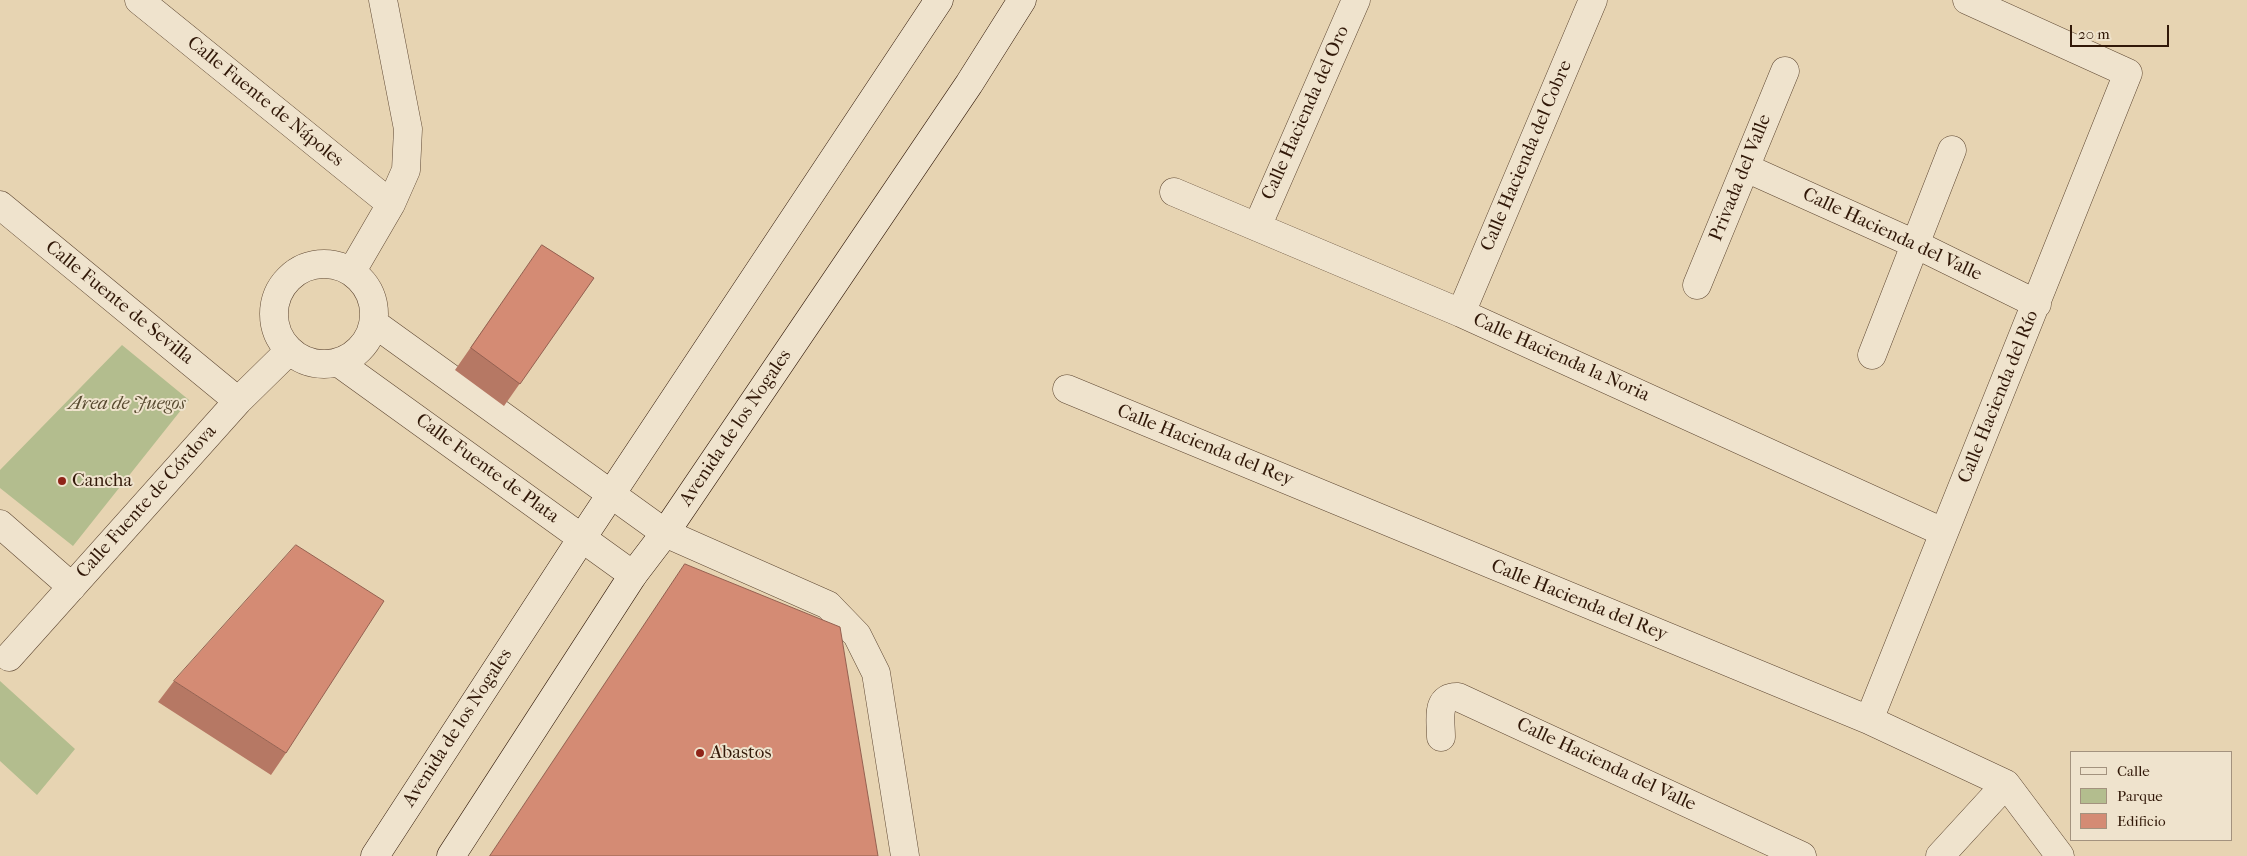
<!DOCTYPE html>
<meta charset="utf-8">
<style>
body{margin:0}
#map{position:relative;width:2247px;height:856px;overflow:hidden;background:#e7d4b2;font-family:"IM FELL French Canon",serif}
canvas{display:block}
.legend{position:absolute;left:2070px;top:751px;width:162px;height:90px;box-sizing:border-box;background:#efe3cd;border:1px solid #a3927e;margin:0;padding:6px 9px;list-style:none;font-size:15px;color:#311808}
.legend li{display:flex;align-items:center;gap:10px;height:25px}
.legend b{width:25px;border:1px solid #a3927e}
.scale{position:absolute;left:2070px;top:25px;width:99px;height:22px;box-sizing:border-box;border:2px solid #311808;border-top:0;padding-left:6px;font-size:15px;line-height:18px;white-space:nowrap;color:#311808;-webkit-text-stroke:4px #efe3cd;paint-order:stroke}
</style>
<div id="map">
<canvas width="2247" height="856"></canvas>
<ul class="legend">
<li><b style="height:6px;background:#efe3cd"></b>Calle</li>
<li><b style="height:14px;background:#b3bd8e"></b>Parque</li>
<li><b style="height:14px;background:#d48b74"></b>Edificio</li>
</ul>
<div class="scale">20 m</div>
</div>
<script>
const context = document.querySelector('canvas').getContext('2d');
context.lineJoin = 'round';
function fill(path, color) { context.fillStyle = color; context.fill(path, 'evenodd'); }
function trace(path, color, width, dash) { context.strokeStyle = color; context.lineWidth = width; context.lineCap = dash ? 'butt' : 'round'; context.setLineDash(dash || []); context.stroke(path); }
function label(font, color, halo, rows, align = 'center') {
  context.font = font + ' "IM FELL French Canon",serif'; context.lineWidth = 4; context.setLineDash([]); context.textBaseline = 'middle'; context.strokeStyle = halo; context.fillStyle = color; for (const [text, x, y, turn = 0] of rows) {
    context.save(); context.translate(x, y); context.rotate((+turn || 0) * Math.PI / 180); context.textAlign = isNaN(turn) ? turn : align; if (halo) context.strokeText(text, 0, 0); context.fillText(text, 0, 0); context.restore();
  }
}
const green = new Path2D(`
 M122,345L189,400L73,546L0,488V470Z
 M0,681L75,749L37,795L0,761Z`);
const street = new Path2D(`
 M139,0L391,204
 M1746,168L1915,244L2037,304
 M1174,192L1461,313L1943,532
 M0,205L238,401
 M1257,227L1356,0
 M274 314a50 50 0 1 1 100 0a50 50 0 1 1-100 0Z
 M352,271L391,204L406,170L408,129L383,0
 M1697,285L1785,71
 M1461,313L1593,0
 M375,324L665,533L828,605L857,635L876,673L905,856
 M1872,355L1952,150
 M339,363L633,575
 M1067,389L1869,720L2006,784L2060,856
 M0,524L72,587
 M9,657L238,401L289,351
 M1869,720L2128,73L1967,0
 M1441,737C1441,720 1435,696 1458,697L1802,856
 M1940,856L2006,784`);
const secondary = new Path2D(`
 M375,856L582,538L939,0
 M451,856L633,575L665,533L969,84L1022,0`);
const wall = new Path2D(`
 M542,245L594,278L504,406L455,370Z
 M685,564L878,856H490L670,586Z
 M174,681L286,753L271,775L158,702Z`);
const building = new Path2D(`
 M542,245L594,278L520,384L471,348Z
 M296,545L384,601L286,753L174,681Z
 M685,564L840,627L878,856H490Z`);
const markers = [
 [62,481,5,"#8f2418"],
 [700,753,5,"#8f2418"]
];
const streetNames = [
 ["Calle Fuente de Nápoles",265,102,39],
 ["Calle Hacienda del Oro",1306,113,-66],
 ["Calle Hacienda del Cobre",1527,156,-67],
 ["Privada del Valle",1741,178,-68],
 ["Calle Hacienda del Valle",1892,235,25],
 ["Calle Fuente de Sevilla",119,303,39],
 ["Calle Hacienda la Noria",1561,358,24],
 ["Calle Hacienda del Río",1999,397,-68],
 ["Avenida de los Nogales",736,428,-56],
 ["Calle Hacienda del Rey",1205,446,22],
 ["Calle Fuente de Plata",487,469,36],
 ["Calle Fuente de Córdova",147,502,-48],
 ["Calle Hacienda del Rey",1579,601,22],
 ["Avenida de los Nogales",458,728,-57],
 ["Calle Hacienda del Valle",1606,765,25]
];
const parkNames = [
 ["Area de Juegos",127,404]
];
const poiNames = [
 ["Cancha",72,481],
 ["Abastos",710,753]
];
fill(green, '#b3bd8e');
trace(street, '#5e4732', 29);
trace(secondary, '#311808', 29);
trace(street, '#efe3cd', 28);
trace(secondary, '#efe3cd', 28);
fill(wall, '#b67864');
fill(building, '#d48b74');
trace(building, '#946151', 1);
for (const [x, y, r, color] of markers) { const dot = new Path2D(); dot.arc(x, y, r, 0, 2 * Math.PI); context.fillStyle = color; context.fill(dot); trace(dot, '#efe3cd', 2); }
label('19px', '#311808', '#efe3cd', streetNames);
label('italic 19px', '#584a30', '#efe3cd', parkNames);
label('19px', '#311808', '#efe3cd', poiNames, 'left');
</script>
